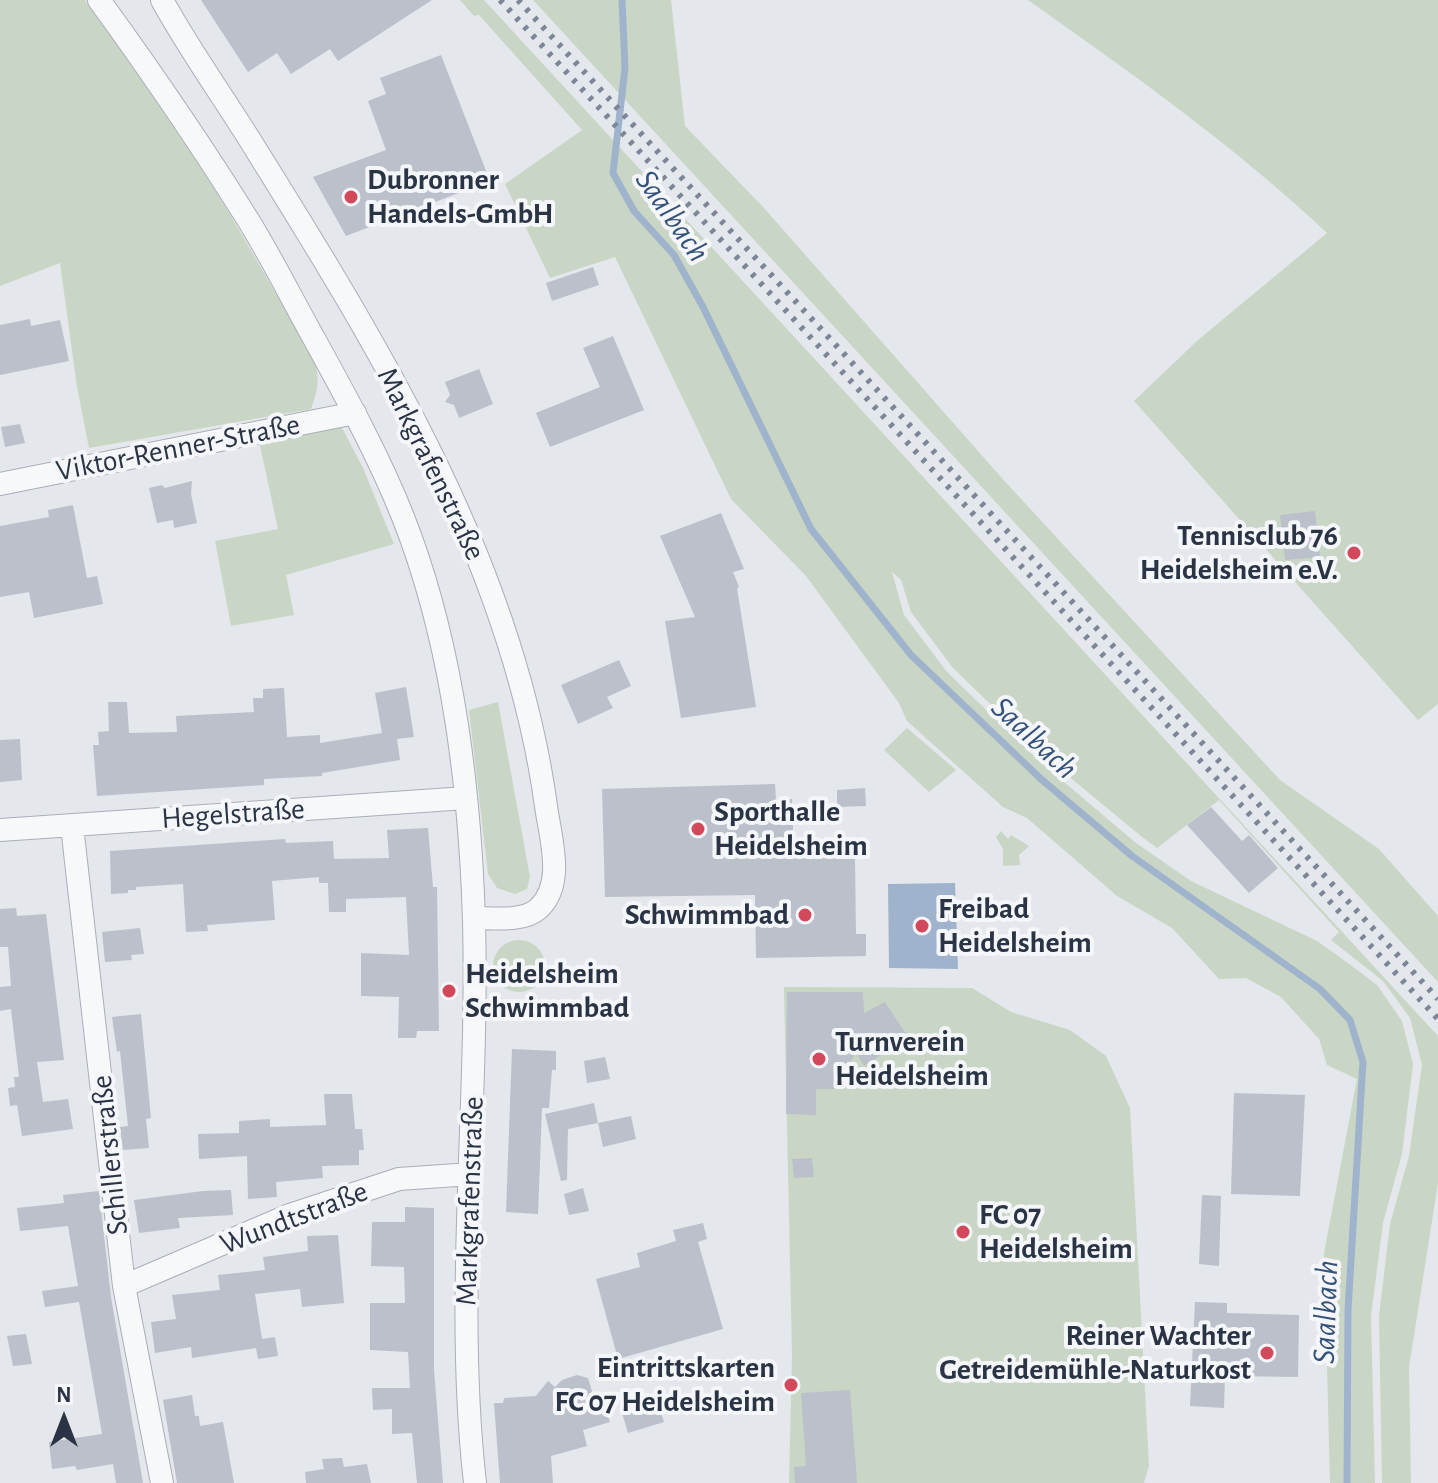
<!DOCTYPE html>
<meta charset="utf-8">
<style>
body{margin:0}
#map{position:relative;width:1438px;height:1483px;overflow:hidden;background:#e4e7ec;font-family:"Alegreya Sans",sans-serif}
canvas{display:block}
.north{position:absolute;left:24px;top:1379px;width:80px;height:80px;-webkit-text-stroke:6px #f4f6f9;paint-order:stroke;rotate:0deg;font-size:22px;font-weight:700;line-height:32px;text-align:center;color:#2b3445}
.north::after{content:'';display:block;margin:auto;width:28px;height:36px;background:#2b3445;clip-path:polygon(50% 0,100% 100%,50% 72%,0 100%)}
</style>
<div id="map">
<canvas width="1438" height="1483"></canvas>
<div class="north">N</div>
</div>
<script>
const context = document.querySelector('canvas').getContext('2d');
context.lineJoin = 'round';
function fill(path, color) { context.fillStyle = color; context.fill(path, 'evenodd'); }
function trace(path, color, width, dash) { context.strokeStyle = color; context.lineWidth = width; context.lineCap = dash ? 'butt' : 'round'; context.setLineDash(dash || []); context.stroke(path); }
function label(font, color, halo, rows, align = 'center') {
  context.font = font + ' "Alegreya Sans",sans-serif'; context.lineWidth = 8; context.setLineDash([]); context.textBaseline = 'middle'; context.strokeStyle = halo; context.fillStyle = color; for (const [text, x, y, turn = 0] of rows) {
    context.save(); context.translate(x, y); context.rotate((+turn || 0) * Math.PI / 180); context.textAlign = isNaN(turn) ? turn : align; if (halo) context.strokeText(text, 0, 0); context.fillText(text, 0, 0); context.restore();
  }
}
const green = new Path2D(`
 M0,0H85C155,91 216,187 272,287C286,312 308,339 316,367C320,382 316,395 311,409L89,448L77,387L60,263L0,286Z
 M460,0H484L1438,1036V1183L1409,1367L1411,1483H1382L1379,1316L1390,1224L1409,1156L1422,1065L1410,1018L1383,981L1331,940L1339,932L1219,800L1157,848L1142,837L1043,755L953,668L911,612L901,580L892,572L904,615L947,672L1038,760L1136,843L1191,881L1317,941L1348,963L1377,985L1402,1021L1413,1064L1402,1154L1383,1223L1371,1316L1375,1483H1330L1324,1253L1357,1079L1327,1065L1319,1039L1281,997L1246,978L1219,979L1172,928L1117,896L1027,818L1003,807L907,721L899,703L806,576L731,499L615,257L550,278L505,184L582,130L479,15L474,16Z
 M533,0H671L685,126L764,208L1000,476L1280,780L1379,849L1438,916V982Z
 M1028,0H1438V704L1418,720L1134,401L1198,340L1327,233C1235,146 1131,73 1028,0Z
 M340,424L363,468L394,544L286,575L294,615L231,626L215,541L278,529L259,441Z
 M498,702L530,877L527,889L515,894L497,888L488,874L469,710Z
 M907,728L956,770L929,792L884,750Z
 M1001,831L1008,839L1011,835L1029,846L1019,855L1020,865L1003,866V849L996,837Z
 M493 966a26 26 0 1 1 52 0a26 26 0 1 1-52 0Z
 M784,987L972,988L1011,1012L1070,1030L1106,1056L1130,1108L1149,1466L1144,1483H789L792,1355Z`);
const water = new Path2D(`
 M955,883L958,969L889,968L888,884Z`);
const stream = new Path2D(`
 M622,0L625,68L613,173L634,211L674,255L703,307L811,529L911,655L1041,779L1132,856L1320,989L1350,1020L1363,1062L1348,1310L1347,1483`);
const building = new Path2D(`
 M201,0H432L338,61L330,49L291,74L277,53L248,72Z
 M441,55L490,181L346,236L313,177L386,150L368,101L386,94L380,78Z
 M593,267L599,285L552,301L546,283Z
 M30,319L31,326L60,320L69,361L0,375V325Z
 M613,336L644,410L550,447L536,413L600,387L583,348Z
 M479,369L493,404L459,418L454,405L445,402L450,395L445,382Z
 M20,424L25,443L5,447L1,427Z
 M192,481L191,494L197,523L174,528L173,520L157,523L149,488L162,485L165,488Z
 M73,505L87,578L97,576L103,604L34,618L29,592L0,597V526L49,517L48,510Z
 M1315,511L1320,557L1285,560L1280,515Z
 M721,513L744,569L733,572L739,587L737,588L756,707L681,718L665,621L695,617L660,536Z
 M619,660L631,686L607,697L613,708L578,724L561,685Z
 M406,687L414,737L397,739L400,760L322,773V776L264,779V785L97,796L93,745H99L98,732L109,731L108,702H127L129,733L177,732L176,716L254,712L253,698H263V689L284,688L287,737L320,735V743L382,733L375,693Z
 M20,739L22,780L0,782V740Z
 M775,784L776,800L792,799L794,858L855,857L856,934H866V956L756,958L755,895L605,897L602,789Z
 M865,788L866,806L837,807V790Z
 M1211,807L1242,841L1249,835L1278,868L1249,893L1187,825Z
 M428,828L433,887H437L439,1031H417L416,1038H398L399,997L361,996V953L409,955L406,897L346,899V912H329L328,883H319V877L272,881L275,920L207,925L208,931L186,932L183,884L136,887V890H128V893L111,894L110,851L285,839L286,843L333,841L334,859L389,858L387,830Z
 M16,908L17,916L46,914L64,1060L37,1062L43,1102L68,1099L73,1129L22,1136L17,1105L10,1106L8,1088L15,1087L14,1077H19L11,1009L0,1011V987L11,986L8,947H0V909Z
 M140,928L144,954L131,955L132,960L105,962L102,932Z
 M787,992H863L864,1013L885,1002L908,1037L864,1066L856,1052L835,1089H816V1115L786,1114Z
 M141,1014L151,1118L146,1119L149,1148L123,1150L120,1127L128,1126L120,1051L117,1052L112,1017Z
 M512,1049L556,1051V1070H552L549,1108H542L538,1214L506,1212Z
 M605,1057L610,1079L587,1083L584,1061Z
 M1234,1093L1305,1095L1300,1196L1231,1194Z
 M324,1094H352L355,1129H362L364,1150H359V1165L322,1166L323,1178L276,1182L277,1197L248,1199L247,1156L199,1159L198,1134L239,1133V1121L270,1119V1127L326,1125Z
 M594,1103L598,1123L568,1129L567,1180L561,1181L545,1114Z
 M631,1116L636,1139L603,1147L598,1123Z
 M812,1158L814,1177L794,1178L792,1159Z
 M583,1188L589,1211L569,1215L564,1194Z
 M231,1190L233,1215L178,1218L180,1228L139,1233L134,1200L203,1191Z
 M99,1191L111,1297L143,1483H116L113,1464L77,1470L75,1466L52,1469L49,1442L102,1434L79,1302L45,1307L42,1291L78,1286L68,1226L20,1231L17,1208L64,1203L63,1195Z
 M1202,1195L1221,1196L1219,1266L1199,1264Z
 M405,1207L434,1208V1369L443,1483H417L412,1433L392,1434V1409L373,1410L372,1388H410L408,1352L370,1350V1303H405L404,1267L371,1266L372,1222H405Z
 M703,1223L707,1239L698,1242L723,1329L618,1359L596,1279L640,1267L637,1253L676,1241L673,1230Z
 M338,1235L344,1303L302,1307L300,1289L255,1294L262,1339L275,1337L278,1356L258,1359L256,1348L192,1358L191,1347L155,1353L151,1322L176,1319L172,1295L220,1290L218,1275L265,1270L263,1257L308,1251L307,1236Z
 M1195,1302L1227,1303V1313L1299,1315L1298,1377L1225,1376L1224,1408L1190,1406Z
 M26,1334L32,1364L13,1366L7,1336Z
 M577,1375L588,1378L597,1408L605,1406L610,1422L583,1430L587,1446L551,1456L553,1483H500L494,1403H503L504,1398L536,1396L548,1381L555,1387L562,1380Z
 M850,1390L857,1483H795L794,1467L806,1466L801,1393Z
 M192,1395L195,1416H199L200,1426L223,1422L234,1483H177L163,1400Z
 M655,1396L664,1422L628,1433L620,1406Z
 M342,1458L344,1467L367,1464L371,1483H306L305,1472L324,1469L322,1459Z`);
const minor = new Path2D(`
 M99,0C152,73 202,146 250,223C272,259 291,297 311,333C344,393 378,454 403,517C453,643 470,788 474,921C479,1108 454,1297 475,1483
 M162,0C191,53 227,102 258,153C384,355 513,566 546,806C550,837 566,884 538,909C523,922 494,918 474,918
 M0,484L355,413
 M72,826L124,1286L162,1483
 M0,830L466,798
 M124,1286L287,1216L399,1179L471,1174`);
const rail = new Path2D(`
 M500,0L1438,1019
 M518,0L1438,999`);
const markers = [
 [351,197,8,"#d1495b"],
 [1354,553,8,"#d1495b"],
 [698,829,8,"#d1495b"],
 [805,915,8,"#d1495b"],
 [922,926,8,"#d1495b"],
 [449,991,8,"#d1495b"],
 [819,1059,8,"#d1495b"],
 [963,1232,8,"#d1495b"],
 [1267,1353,8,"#d1495b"],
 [791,1385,8,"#d1495b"]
];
const poiNames = [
 ["Dubronner",367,180],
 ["Handels-GmbH",367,214],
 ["Tennisclub 76",1338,536,"right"],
 ["Heidelsheim e.V.",1338,570,"right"],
 ["Sporthalle",714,812],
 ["Heidelsheim",714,846],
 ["Freibad",938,909],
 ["Heidelsheim",938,943],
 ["Schwimmbad",789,915,"right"],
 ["Heidelsheim",465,974],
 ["Schwimmbad",465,1008],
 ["Turnverein",835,1042],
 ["Heidelsheim",835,1076],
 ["FC 07",979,1215],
 ["Heidelsheim",979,1249],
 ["Reiner Wachter",1251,1336,"right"],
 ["Getreidemühle-Naturkost",1251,1370,"right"],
 ["Eintrittskarten",775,1368,"right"],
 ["FC 07 Heidelsheim",775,1402,"right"]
];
const streetNames = [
 ["Viktor-Renner-Straße",178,448,-11],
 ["Markgrafenstraße",431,464,64],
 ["Hegelstraße",233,814,-4],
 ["Schillerstraße",110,1155,-96],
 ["Markgrafenstraße",470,1201,-88],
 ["Wundtstraße",294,1218,-21]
];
const waterNames = [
 ["Saalbach",672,216,55],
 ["Saalbach",1034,738,43],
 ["Saalbach",1326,1312,-88]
];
fill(green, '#c9d6c5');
fill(water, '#9fb4cc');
trace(stream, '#9fb4cc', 7);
fill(building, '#bbc0ca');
trace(minor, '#a9aeb7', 24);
trace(minor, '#f7f8fa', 22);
trace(rail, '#7d8696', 6, [4, 8]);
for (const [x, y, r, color] of markers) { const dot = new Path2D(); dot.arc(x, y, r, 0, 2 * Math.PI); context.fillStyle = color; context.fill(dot); trace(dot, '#f4f6f9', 3); }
label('bold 30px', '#2b3445', '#f4f6f9', poiNames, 'left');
label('30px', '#2b3445', '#f4f6f9', streetNames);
label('italic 32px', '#34527a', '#f4f6f9', waterNames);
</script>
